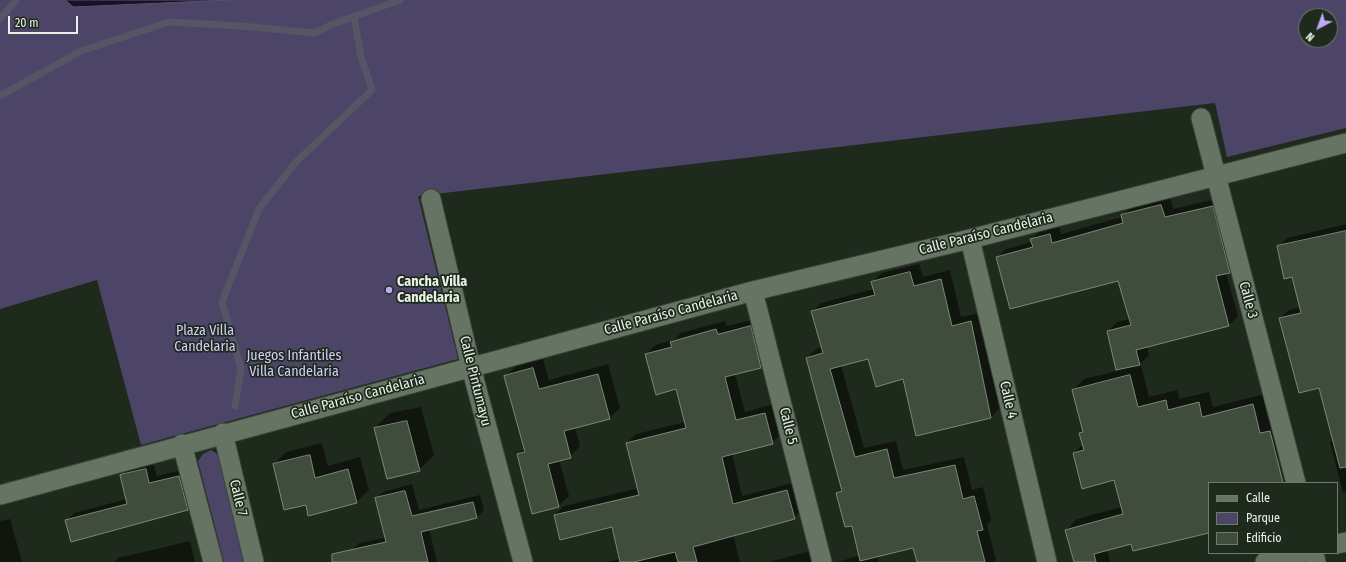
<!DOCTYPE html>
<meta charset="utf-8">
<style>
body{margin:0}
#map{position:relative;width:1346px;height:562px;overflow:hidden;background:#1e2a1c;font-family:"Fira Sans Condensed",sans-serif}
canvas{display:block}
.legend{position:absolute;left:1208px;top:482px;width:130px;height:72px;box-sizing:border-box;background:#1e2a1c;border:1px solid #6f7a6e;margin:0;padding:5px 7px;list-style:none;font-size:12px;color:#e9f2e8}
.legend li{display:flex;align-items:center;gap:8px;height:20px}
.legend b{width:20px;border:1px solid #6f7a6e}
.north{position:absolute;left:1298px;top:8px;width:40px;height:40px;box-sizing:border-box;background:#1e2a1c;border:1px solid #6f7a6e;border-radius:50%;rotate:221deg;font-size:11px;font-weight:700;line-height:16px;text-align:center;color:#e9f2e8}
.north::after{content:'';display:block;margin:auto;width:14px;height:18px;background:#bcaaf6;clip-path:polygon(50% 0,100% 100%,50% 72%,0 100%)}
.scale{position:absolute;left:8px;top:16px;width:70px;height:18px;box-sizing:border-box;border:2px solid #e9f2e8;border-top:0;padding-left:5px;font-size:12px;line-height:14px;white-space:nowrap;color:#e9f2e8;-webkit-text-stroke:3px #1e2a1c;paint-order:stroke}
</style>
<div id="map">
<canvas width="1346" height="562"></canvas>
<ul class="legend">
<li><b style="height:5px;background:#667563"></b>Calle</li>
<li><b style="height:11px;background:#4d4567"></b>Parque</li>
<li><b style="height:11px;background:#404d3d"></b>Edificio</li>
</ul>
<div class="north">N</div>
<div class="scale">20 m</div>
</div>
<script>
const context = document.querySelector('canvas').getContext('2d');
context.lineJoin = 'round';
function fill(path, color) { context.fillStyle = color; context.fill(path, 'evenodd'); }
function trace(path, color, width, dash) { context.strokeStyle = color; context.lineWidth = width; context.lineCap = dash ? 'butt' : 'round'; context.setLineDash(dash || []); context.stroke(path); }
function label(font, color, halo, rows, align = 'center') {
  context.font = font + ' "Fira Sans Condensed",sans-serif'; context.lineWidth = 3.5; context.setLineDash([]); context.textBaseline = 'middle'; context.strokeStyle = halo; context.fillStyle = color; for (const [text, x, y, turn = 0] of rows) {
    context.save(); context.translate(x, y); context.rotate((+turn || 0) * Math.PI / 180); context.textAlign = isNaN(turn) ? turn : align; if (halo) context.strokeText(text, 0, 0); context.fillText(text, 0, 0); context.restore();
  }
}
const green = new Path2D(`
 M0,0H1346V128L1227,157L1215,103L418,196L458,359L141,445L97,280L0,309ZM1306,16H1330V40H1306Z
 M211,450L219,455L245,562H224L198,461L203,454Z`);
const water = new Path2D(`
 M65,0H229L74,7Z`);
const shadow = new Path2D(`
 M1170,196L1173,209L1221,198L1238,263L1226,273L1238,316L1229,325L1147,346L1149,355L1138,366L1141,365L1149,397L1177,390L1179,399L1209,392L1213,407L1264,394L1288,449L1277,460L1243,483H1209V532L1132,543L1107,549L1110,562H1075L1066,530L1077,519L1122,507L1115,479L1074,453L1083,444L1080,433L1083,430L1073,390L1084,379L1118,371L1108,331L1117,322L1130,319L1119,280L997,258L1006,249L1032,242V239L1041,230L1059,226L1061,234L1122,217L1131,207Z
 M1346,224V492L1343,493L1330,442L1333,439L1320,387L1280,318L1289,310L1300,307L1293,276L1278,247L1287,238Z
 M919,264L923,277L950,270L961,317L980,313L1000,408L991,417L917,435L904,377L868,358L841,365L864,448L896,441L903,470L964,457L972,490L983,487L991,520L987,525L996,560L994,562H918L914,547L878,556L879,562H838L860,555L852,525L837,493L842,488L807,358L816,349L822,347L812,312L821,303L874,289L872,283L881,273Z
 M760,318L770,358L761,367L735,374L745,412L774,404L781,434L772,443L732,453L742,496L796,482L803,509L794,518L733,535L740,562H605L620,559L612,526L555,515L564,506L639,488L627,443L636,434L685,422L676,388L646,354L655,345L674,340L681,333L725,321L727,326Z
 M543,359L549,380L608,364L620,408L610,418L575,427L580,446L570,457L559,460L569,496L558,506L519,454L525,448L506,376L516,366Z
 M421,407L434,455L419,470L375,428L390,413Z
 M322,443L328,466L360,457L369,490L357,502L274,464L286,452Z
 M153,462L157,476L186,469L195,501L187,509L67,520L74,513L127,499L121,476L129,468Z
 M412,484L419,510L480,495L484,510L477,517L429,529L437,562H354L352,550L359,543L384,538L376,499L383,492Z
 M10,519L22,562H0V521Z
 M190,541L195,562H114L118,558Z
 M818,549L825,562H769Z`);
const stream = new Path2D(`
 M0,19L16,0
 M0,96L81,51L169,22L241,26L315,33L333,24L400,0
 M235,406L241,368L222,302L259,209L296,162L372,90L361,57L354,16`);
const building = new Path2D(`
 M1161,205L1165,217L1213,206L1230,273L1216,276L1229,326L1136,350L1140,365L1116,370L1107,331L1131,325L1118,281L1010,309L996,257L1033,247L1030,239L1050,234L1052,243L1123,223L1121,215Z
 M1346,231V467L1340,468L1319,388L1299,393L1279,318L1301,313L1292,277L1284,279L1277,246Z
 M910,272L914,286L941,279L952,326L971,321L991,418L916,436L903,379L876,387L868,359L830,369L855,457L887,449L894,478L955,465L963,499L974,496L983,530L977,531L985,562H917L913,548L860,561L852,526L845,527L836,493L842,491L806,358L823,353L811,311L875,295L871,282Z
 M751,326L761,368L725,377L736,420L765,413L773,444L722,457L733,504L787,490L795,519L693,547L697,562H678L675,552L634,562H620L612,527L560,540L554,515L639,495L626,443L686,428L676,389L656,395L645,354L672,347L670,342L716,329L718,334Z
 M533,368L539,389L598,374L610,419L564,431L571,458L548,464L559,507L532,514L517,454L525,452L504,376Z
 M1130,375L1138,407L1166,400L1168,410L1199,402L1202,417L1253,404L1260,433L1270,431L1283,483H1209V533L1133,551L1131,544L1094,554L1096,562H1074L1065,530L1123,514L1114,480L1082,489L1073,453L1084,450L1079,433L1083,432L1072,390Z
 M407,421L420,471L387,479L374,428Z
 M310,455L315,478L348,469L357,503L308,516L306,505L284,510L273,464Z
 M146,469L149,483L179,476L188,510L71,542L65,520L127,504L120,475Z
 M405,491L412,516L473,502L477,518L421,532L428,562H332V554L386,542L375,498Z`);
const minor = new Path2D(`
 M1201,118L1296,483
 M431,199L471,367L523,562
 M970,239L1047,562
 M753,291L822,562
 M223,433L254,562
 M182,444L213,562
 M0,495L753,291L970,239L1346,143
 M1337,544L1346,542
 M1314,553L1316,562
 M1265,562L1301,553`);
const markers = [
 [389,290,4,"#bcaaf6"]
];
const streetNames = [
 ["Calle Paraíso Candelaria",986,234,-14],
 ["Calle 3",1248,300,75],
 ["Calle Paraíso Candelaria",671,313,-15],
 ["Calle Pintumayu",475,381,76],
 ["Calle Paraíso Candelaria",358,397,-15],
 ["Calle 4",1008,400,77],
 ["Calle 5",788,426,76],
 ["Calle 7",238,498,76]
];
const poiNames = [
 ["Cancha Villa",397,282],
 ["Candelaria",397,298]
];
const parkNames = [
 ["Plaza Villa",205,331],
 ["Candelaria",205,347],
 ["Juegos Infantiles",294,356],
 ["Villa Candelaria",294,372]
];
fill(green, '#4d4567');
fill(water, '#19102e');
trace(water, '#575466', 1);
fill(shadow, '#0007');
trace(stream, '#575466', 7);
fill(building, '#404d3d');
trace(building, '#798977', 1);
trace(minor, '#394438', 21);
trace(minor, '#667563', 19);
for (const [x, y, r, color] of markers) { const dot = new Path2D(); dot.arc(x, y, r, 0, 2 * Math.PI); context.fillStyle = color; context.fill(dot); trace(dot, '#1e2a1c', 1.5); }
label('14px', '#e9f2e8', '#1e2a1c', streetNames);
label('bold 14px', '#e9f2e8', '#1e2a1c', poiNames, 'left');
label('14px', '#d6cbfe', '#1e2a1c', parkNames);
</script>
